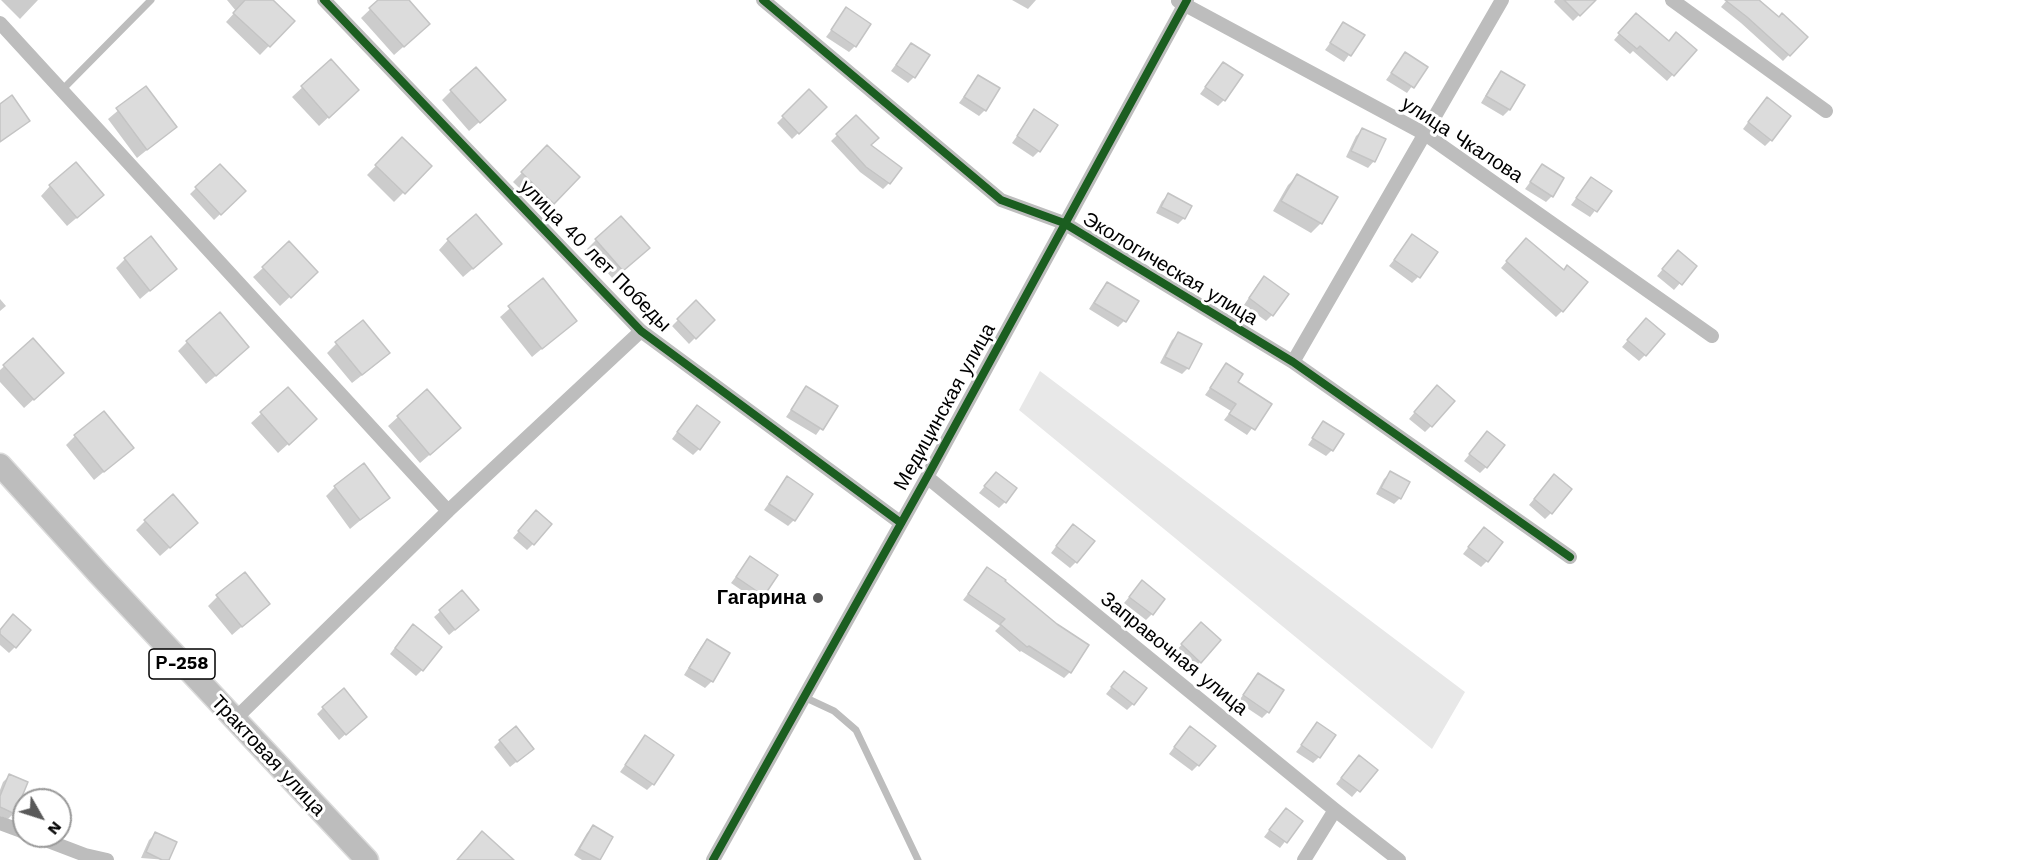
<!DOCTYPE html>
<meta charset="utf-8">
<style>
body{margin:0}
#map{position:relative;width:2039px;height:860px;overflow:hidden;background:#fff;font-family:"Work Sans",sans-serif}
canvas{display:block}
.north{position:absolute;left:12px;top:788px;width:60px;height:60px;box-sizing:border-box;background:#fff;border:2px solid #999;border-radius:50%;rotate:129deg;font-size:16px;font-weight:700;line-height:24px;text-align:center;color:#000}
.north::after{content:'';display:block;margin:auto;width:21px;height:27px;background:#595959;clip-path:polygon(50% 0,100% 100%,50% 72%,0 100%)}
</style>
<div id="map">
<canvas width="2039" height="860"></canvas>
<div class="north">N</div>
</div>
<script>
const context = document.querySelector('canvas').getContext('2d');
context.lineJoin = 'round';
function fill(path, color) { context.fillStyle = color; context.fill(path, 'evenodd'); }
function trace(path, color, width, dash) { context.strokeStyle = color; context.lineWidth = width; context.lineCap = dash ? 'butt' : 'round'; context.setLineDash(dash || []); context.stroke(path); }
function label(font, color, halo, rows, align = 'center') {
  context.font = font + ' "Work Sans",sans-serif'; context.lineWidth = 6; context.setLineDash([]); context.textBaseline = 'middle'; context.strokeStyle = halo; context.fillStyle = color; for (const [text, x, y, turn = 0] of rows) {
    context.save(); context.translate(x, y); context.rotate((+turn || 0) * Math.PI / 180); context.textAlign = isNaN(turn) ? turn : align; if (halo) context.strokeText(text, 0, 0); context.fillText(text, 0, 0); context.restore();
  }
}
const green = new Path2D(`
 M1040,371L1465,692L1432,749L1019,410Z`);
const shadow = new Path2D(`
 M1,0H38L20,19Z
 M227,0H271L293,21L260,55L226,22L236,11Z
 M380,0H407L419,33L394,55L361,18Z
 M1012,0H1036L1028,9Z
 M1555,0H1594L1573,21L1554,2Z
 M1727,0H1757L1779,19L1806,37L1783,61L1741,23L1721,7Z
 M847,9L855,46L849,52L826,37Z
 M1630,21L1669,42L1695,50L1667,81L1633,51L1630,54L1614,40Z
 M1344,24L1362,36L1344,62L1325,50Z
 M911,44L914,77L908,83L891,71Z
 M1405,54L1426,67L1407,93L1386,80Z
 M331,61L348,99L319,126L292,97Z
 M1223,63L1224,100L1218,106L1200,94Z
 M1502,73L1509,110L1503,116L1481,103L1495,79Z
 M978,77L985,110L979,116L959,103Z
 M145,88L175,127L137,158L108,119Z
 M451,91L494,109L469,131L442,100Z
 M809,91L825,107L792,139L777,123Z
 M1761,105L1771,140L1765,146L1743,129Z
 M1035,111L1039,151L1033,157L1012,143Z
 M856,117L889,183L883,189L860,172L831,141Z
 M1362,130L1374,161L1368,168L1346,157L1356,136Z
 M402,139L430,166L394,202L367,175Z
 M547,147L578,177L544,212L513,182Z
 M219,166L244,191L214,220L190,194Z
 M1542,166L1552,196L1546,202L1525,189Z
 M1297,176L1335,198L1321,223L1311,233L1273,211L1288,185Z
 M1591,178L1610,191L1590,217L1571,205Z
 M50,186L93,204L67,226L41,196Z
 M1168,195L1184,218L1178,224L1156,213L1162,201Z
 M1413,236L1418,277L1412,283L1389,266Z
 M448,240L491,253L463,277L439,250Z
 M596,240L638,257L613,279L587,249Z
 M1520,246L1562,311L1556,317L1501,268Z
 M1672,258L1695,266L1674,290L1657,276Z
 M125,259L175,269L140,299L116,268Z
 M263,268L307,281L280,306L253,277Z
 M542,280L575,321L532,357L500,317Z
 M1107,284L1124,321L1118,327L1089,309L1101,290Z
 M1258,284L1272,315L1266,321L1244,305Z
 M0,299L6,306L0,311Z
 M696,302L713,320L689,344L672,326Z
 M1640,326L1645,355L1639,361L1622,347Z
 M1178,334L1188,368L1182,374L1160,363L1172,340Z
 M33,340L53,382L24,408L0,382V370Z
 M187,342L238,357L206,384L178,351Z
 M336,344L379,362L352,383L327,353Z
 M1226,365L1236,382L1270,404L1247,435L1224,420L1231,411L1205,395Z
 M806,388L836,407L816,435L786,417Z
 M288,389L306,428L278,453L251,423Z
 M1431,393V426L1425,432L1409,419Z
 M691,413L699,449L693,455L672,439Z
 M398,417L449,438L420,463L388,426Z
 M1323,423L1332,450L1326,456L1308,445Z
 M1487,433L1486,467L1480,473L1464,461Z
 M75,436L132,448L94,480L66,445Z
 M1390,473L1400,498L1394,504L1376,494L1384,479Z
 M787,478L794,520L788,526L764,510Z
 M990,480L1005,502L999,508L979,493Z
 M1548,482L1551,513L1545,519L1529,505Z
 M335,487L388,497L350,529L326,496Z
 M530,518L533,544L527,550L513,538Z
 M145,521L187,532L160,556L136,530Z
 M1067,532L1076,562L1070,568L1051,553Z
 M1478,535L1487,561L1481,567L1463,554Z
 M750,558L763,595L757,601L731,583Z
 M987,569L1070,672L1064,678L1021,651L1020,652L995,631L1000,626L963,600Z
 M1136,589L1152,614L1146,620L1124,603Z
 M462,592L471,616L449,635L434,617Z
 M218,596L268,604L232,635L208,606Z
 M1195,630L1200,662L1194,668L1176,651Z
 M0,631L15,647L9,653L0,645Z
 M407,632L422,670L416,676L390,654Z
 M707,640L728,653L711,682L705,688L684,675L701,647Z
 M1118,679L1133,704L1127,710L1106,694Z
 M1253,681L1268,712L1262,718L1238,702Z
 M323,708L359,722L339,740L317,714Z
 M1318,724L1319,757L1313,763L1296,752Z
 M1184,734L1198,765L1192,771L1169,754Z
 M645,737L653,784L647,790L620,772Z
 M500,741L526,754L510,767L494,747Z
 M1353,763L1375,770L1352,797L1336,784Z
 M9,776L14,813L8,819L0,816V790L3,782Z
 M1280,816L1301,821L1280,848L1264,837Z
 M593,827L611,838L598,860H582L574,855L587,833Z
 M155,834L167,860L141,858L149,840Z`);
const building = new Path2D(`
 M245,0H273L295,21L270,47L233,13Z
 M378,0H409L430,24L404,47L369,8Z
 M1564,0H1596L1580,16Z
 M1725,0H1759L1779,17L1782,13L1808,37L1790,56L1747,17Z
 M846,7L871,24L856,47L831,30Z
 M1636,13L1669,41L1676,32L1697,50L1674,76L1640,46L1637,49L1618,33Z
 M1343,22L1365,35L1351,56L1330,43Z
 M911,43L930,55L915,78L896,65Z
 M1405,52L1428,67L1414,88L1391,73Z
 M331,59L359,90L329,118L301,86Z
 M1223,62L1243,75L1225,101L1205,87Z
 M476,67L506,100L480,123L450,90Z
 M1501,71L1525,85L1510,110L1486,96Z
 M978,75L1000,88L986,111L964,97Z
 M146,86L177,127L147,150L116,108Z
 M809,89L827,107L799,134L782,116Z
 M12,95L30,121L0,142V104Z
 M1767,97L1791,116L1772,141L1748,122Z
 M1034,109L1058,125L1040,152L1017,136Z
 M856,115L879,138L871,145L902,168L890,184L866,167L836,134Z
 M1362,128L1386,139L1375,162L1351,151Z
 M402,137L432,166L405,194L375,165Z
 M547,145L580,177L554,204L521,172Z
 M76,162L104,195L77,218L49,185Z
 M220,164L246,191L221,215L195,187Z
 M1542,164L1564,178L1553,197L1530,182Z
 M1297,174L1338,197L1322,224L1281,201Z
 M1591,177L1612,191L1597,212L1576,198Z
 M1168,193L1192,206L1185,219L1161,207Z
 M476,214L502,244L473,269L447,239Z
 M621,216L650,248L623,271L595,239Z
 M1412,234L1438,252L1420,278L1394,260Z
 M151,236L177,269L150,291L124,258Z
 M1526,238L1564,270L1567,265L1588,282L1563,312L1506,261Z
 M289,241L318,272L291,298L262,267Z
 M1678,250L1697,266L1682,285L1662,269Z
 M1264,276L1289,294L1273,316L1249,298Z
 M543,278L577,321L542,349L508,306Z
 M1107,282L1139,301L1126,322L1094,303Z
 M696,300L715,320L696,339L677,319Z
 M220,312L249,347L216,376L186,341Z
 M1646,318L1665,334L1646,356L1627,340Z
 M363,320L390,353L362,375L335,342Z
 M1178,332L1202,344L1189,369L1165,357Z
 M33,338L64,373L34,400L3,365Z
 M1226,363L1243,374L1238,382L1272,404L1255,430L1229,414L1236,404L1210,388Z
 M1437,385L1455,401L1432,427L1414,412Z
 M806,386L838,406L823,430L791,410Z
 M288,387L317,419L289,445L260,412Z
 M427,389L461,428L430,455L397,416Z
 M697,405L720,422L700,450L677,432Z
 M104,411L134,448L104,472L74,435Z
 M1323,421L1344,434L1333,451L1312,438Z
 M1487,431L1505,445L1487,468L1469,454Z
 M364,463L390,498L360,520L334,486Z
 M1390,471L1410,482L1401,499L1381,488Z
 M996,472L1017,488L1006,503L984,486Z
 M1554,474L1572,489L1552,514L1534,499Z
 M787,476L813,494L795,521L769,504Z
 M173,494L198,523L170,548L144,520Z
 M536,510L552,524L534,545L518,531Z
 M1073,524L1095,541L1077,563L1056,546Z
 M1484,527L1503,542L1488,562L1468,547Z
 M750,556L778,575L764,596L736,577Z
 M987,567L1006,580L1005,581L1057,624L1089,645L1071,673L1029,646L1027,647L1000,624L1005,619L968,594Z
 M245,572L270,604L242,627L216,595Z
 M1142,580L1165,599L1153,615L1129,597Z
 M462,590L479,610L455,630L439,610Z
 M13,614L31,630L16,648L0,634V630Z
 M1201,622L1221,640L1201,663L1181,644Z
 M413,624L442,647L423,671L395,648Z
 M707,639L730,653L713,682L689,668Z
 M1124,671L1147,688L1134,705L1111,687Z
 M1258,673L1284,690L1269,713L1243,695Z
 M344,688L367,717L346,735L322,707Z
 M1317,722L1336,735L1320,758L1301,745Z
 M516,726L534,749L517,762L499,740Z
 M1190,726L1216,746L1199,766L1174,747Z
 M645,735L674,755L654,785L625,765Z
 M1359,755L1378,770L1360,792L1341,778Z
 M9,774L28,782L15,814L0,807V796Z
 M1286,808L1303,821L1287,843L1269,830Z
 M593,825L613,837L600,860L579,849Z
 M482,831L514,860H457Z
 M155,832L177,842L169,860H162L146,852Z`);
const service = new Path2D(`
 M63,89L151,0
 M804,697L834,711L856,730L918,860`);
const minor = new Path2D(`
 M324,0L641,331L901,523
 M763,0L1001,200L1064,223L1293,362L1570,557
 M1672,0L1826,111
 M1178,1L1425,134L1712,336
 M0,23L448,511
 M1293,362L1502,0
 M927,477L1335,810L1399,860
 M234,720L448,511L641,331
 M0,823L24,832
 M35,836L85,855L107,860
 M713,860L927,477L1187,0
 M1304,860L1335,810`);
const trunk = new Path2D(`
 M0,465L98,573L367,860`);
const cycleway = new Path2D(`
 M324,0L641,331L901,523
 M763,0L1001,200L1064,223L1293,362L1570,557
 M713,860L927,477L1187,0`);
const markers = [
 [818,598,6,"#595959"]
];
const shields = [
 [182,664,66]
];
const shieldNames = [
 ["Р-258",182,664]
];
const streetNames = [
 ["улица Чкалова",1462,140,33],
 ["улица 40 лет Победы",595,256,45],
 ["Экологическая улица",1170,269,31],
 ["Медицинская улица",945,407,-61],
 ["Заправочная улица",1174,654,39],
 ["Трактовая улица",268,756,47]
];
const poiNames = [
 ["Гагарина",806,598]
];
fill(green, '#e8e8e8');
fill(shadow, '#0003');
fill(building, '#dcdcdc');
trace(building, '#c4c4c4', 1.5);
trace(trunk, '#dbdbdb', 25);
trace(service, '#bdbdbd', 7);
trace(minor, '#bdbdbd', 14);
trace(trunk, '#bdbdbd', 22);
trace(cycleway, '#1b5e20', 8);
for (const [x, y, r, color] of markers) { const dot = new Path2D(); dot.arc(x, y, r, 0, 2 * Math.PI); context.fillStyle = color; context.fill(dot); trace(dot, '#fff', 2); }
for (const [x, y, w] of shields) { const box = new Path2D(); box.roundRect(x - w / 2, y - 15, w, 30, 4.5); context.fillStyle = '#fff'; context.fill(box); trace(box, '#000', 1.5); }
label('bold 18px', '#000', null, shieldNames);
label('20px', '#000', '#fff', streetNames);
label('bold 20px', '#000', '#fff', poiNames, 'right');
</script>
